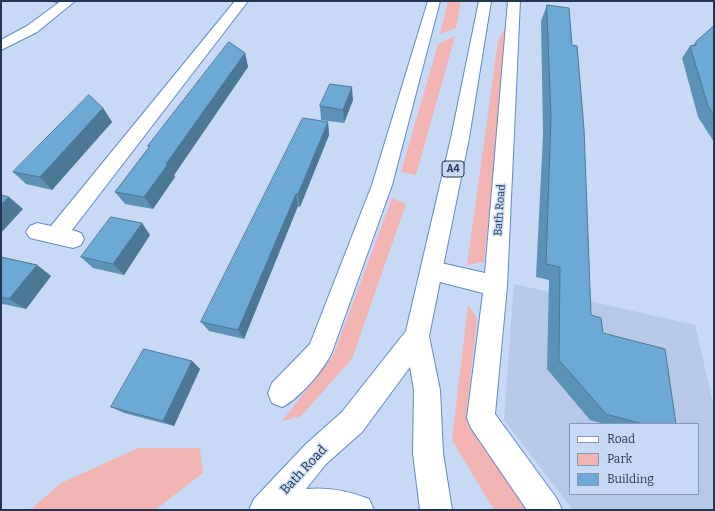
<!DOCTYPE html>
<style>
body{margin:0}
#map{position:relative;width:715px;height:511px;overflow:hidden;background:#c8d9f6;font-family:Bitter,serif}
canvas{display:block}
.frame{position:absolute;inset:0;border:2px solid #253652;pointer-events:none}
.legend{position:absolute;left:569px;top:423px;width:130px;height:72px;box-sizing:border-box;background:#c8d9f6;border:1px solid #8798b4;margin:0;padding:5px 7px;list-style:none;font-size:12px;color:#253652}
.legend li{display:flex;align-items:center;gap:8px;height:20px}
.legend b{width:20px;border:1px solid #8798b4}
</style>
<div id="map">
<canvas width="715" height="511"></canvas>
<div class="frame"></div>
<ul class="legend">
<li><b style="height:5px;background:#fff"></b>Road</li>
<li><b style="height:11px;background:#f1b4b2"></b>Park</li>
<li><b style="height:11px;background:#6caad5"></b>Building</li>
</ul>
</div>
<script>
const context = document.querySelector('canvas').getContext('2d');
context.lineJoin = 'round';
function fill(path, color) { context.fillStyle = color; context.fill(path, 'evenodd'); }
function trace(path, color, width, dash) { context.strokeStyle = color; context.lineWidth = width; context.lineCap = dash ? 'butt' : 'round'; context.setLineDash(dash || []); context.stroke(path); }
function label(font, color, halo, rows, align = 'center') {
  context.font = font + ' Bitter,serif'; context.lineWidth = 3; context.setLineDash([]); context.textBaseline = 'middle'; context.strokeStyle = halo; context.fillStyle = color; for (const [text, x, y, turn = 0] of rows) {
    context.save(); context.translate(x, y); context.rotate((+turn || 0) * Math.PI / 180); context.textAlign = isNaN(turn) ? turn : align; if (halo) context.strokeText(text, 0, 0); context.fillText(text, 0, 0); context.restore();
  }
}
const built = new Path2D(`
 M514,284L695,325L714,407V510H573L504,420ZM570,424H698V494H570Z`);
const green = new Path2D(`
 M448,1H461L456,28L440,34Z
 M506,25L509,32L484,262L467,265L498,42Z
 M455,36L416,175L401,172L438,44Z
 M392,198L406,204L352,359L301,416L282,421L333,356Z
 M468,305L477,318L466,417L529,510H494L452,440Z
 M138,448H200L203,473L155,510H30L61,483Z`);
const lane = new Path2D(`
 M52,1H70L71,2L67,4Z`);
const street = new Path2D(`
 M61,1H75L37,32L1,50V40L27,26Z
 M235,1H248L72,230L81,233L84,239L81,245L73,248L30,238L26,232L30,226L37,223L51,226Z
 M428,1H440L392,185L332,352C325,369 298,400 282,407L272,403L268,393L272,383L310,344L372,185Z
 M508,1H520L507,286L495,414L557,499L562,510H527L471,428L467,418L483,293L424,278L421,271L424,264L432,261L485,273Z`);
const primary = new Path2D(`
 M479,1H491L469,138L429,336L440,390L443,453L452,510H420L413,453L414,390L410,367L362,432L326,464L306,489C328,487 349,491 369,499L374,510H249L254,499L306,444L342,412L406,331L451,138Z`);
const wall = new Path2D(`
 M547,5L591,315L603,333L676,424H604L590,420L547,369L549,280L536,277L543,134L541,21Z
 M714,26V142L698,117L682,58L690,46L693,45L696,42Z
 M245,53L248,67L174,175L175,177L153,209L125,204L115,192L149,148L148,146Z
 M353,100L344,123L321,120L320,106Z
 M103,108L112,122L52,190L26,184L13,172Z
 M328,122L329,135L300,207L298,206L244,339L209,331L201,322Z
 M150,235L124,275L93,268L81,257Z
 M1,257L37,265L51,276L26,309L3,304L1,306Z
 M192,361L200,369L174,426L124,413L111,407Z`);
const shadedWall = new Path2D(`
 M245,53L248,67L174,175L175,177L153,209L144,197L166,164Z
 M352,87L353,100L344,123L343,110Z
 M103,108L112,122L52,190L40,177Z
 M328,122L329,135L300,207L298,194Z
 M296,194L298,206L244,339L238,330Z
 M9,197L23,209L1,233V205Z
 M142,223L150,235L124,275L113,264Z
 M37,265L51,276L26,309L9,299Z
 M192,361L200,369L174,426L163,421Z`);
const building = new Path2D(`
 M547,5L569,8L572,45L577,46L584,129L591,315L601,318L603,333L665,349L676,424H643L606,414L559,360L560,267L546,264L551,118Z
 M714,26V115L708,106L690,46L696,45V42Z
 M229,42L245,53L166,164H168L144,197L115,192L150,146H148Z
 M330,84L352,87L343,110L320,106Z
 M89,95L103,108L40,177L13,172Z
 M303,118L328,122L298,194H296L238,330L201,322Z
 M1,195L9,197L1,205Z
 M111,217L142,223L113,264L81,257Z
 M1,257L37,265L9,299L1,297Z
 M144,349L192,361L163,421L111,407Z`);
const shields = [
 [453,169,22]
];
const shieldNames = [
 ["A4",453,169]
];
const streetNames = [
 ["Bath Road",500,210,-86]
];
const nearStreetnames = [
 ["Bath Road",304,470,-47]
];
fill(built, '#b6c9e7');
fill(green, '#f1b4b2');
trace(lane, '#6189cb', 2);
trace(street, '#6189cb', 2);
trace(primary, '#6189cb', 2);
fill(lane, '#fff');
fill(street, '#fff');
fill(primary, '#fff');
fill(wall, '#5d92b7');
fill(shadedWall, '#4c7795');
fill(building, '#6caad5');
trace(building, '#4c7795', 1);
for (const [x, y, w] of shields) { const box = new Path2D(); box.roundRect(x - w / 2, y - 8, w, 16, 3); context.fillStyle = '#c8d9f6'; context.fill(box); trace(box, '#253652', 1); }
label('bold 10px', '#253652', null, shieldNames);
label('11px', '#253652', '#c8d9f6', streetNames);
label('13px', '#253652', '#c8d9f6', nearStreetnames);
</script>
